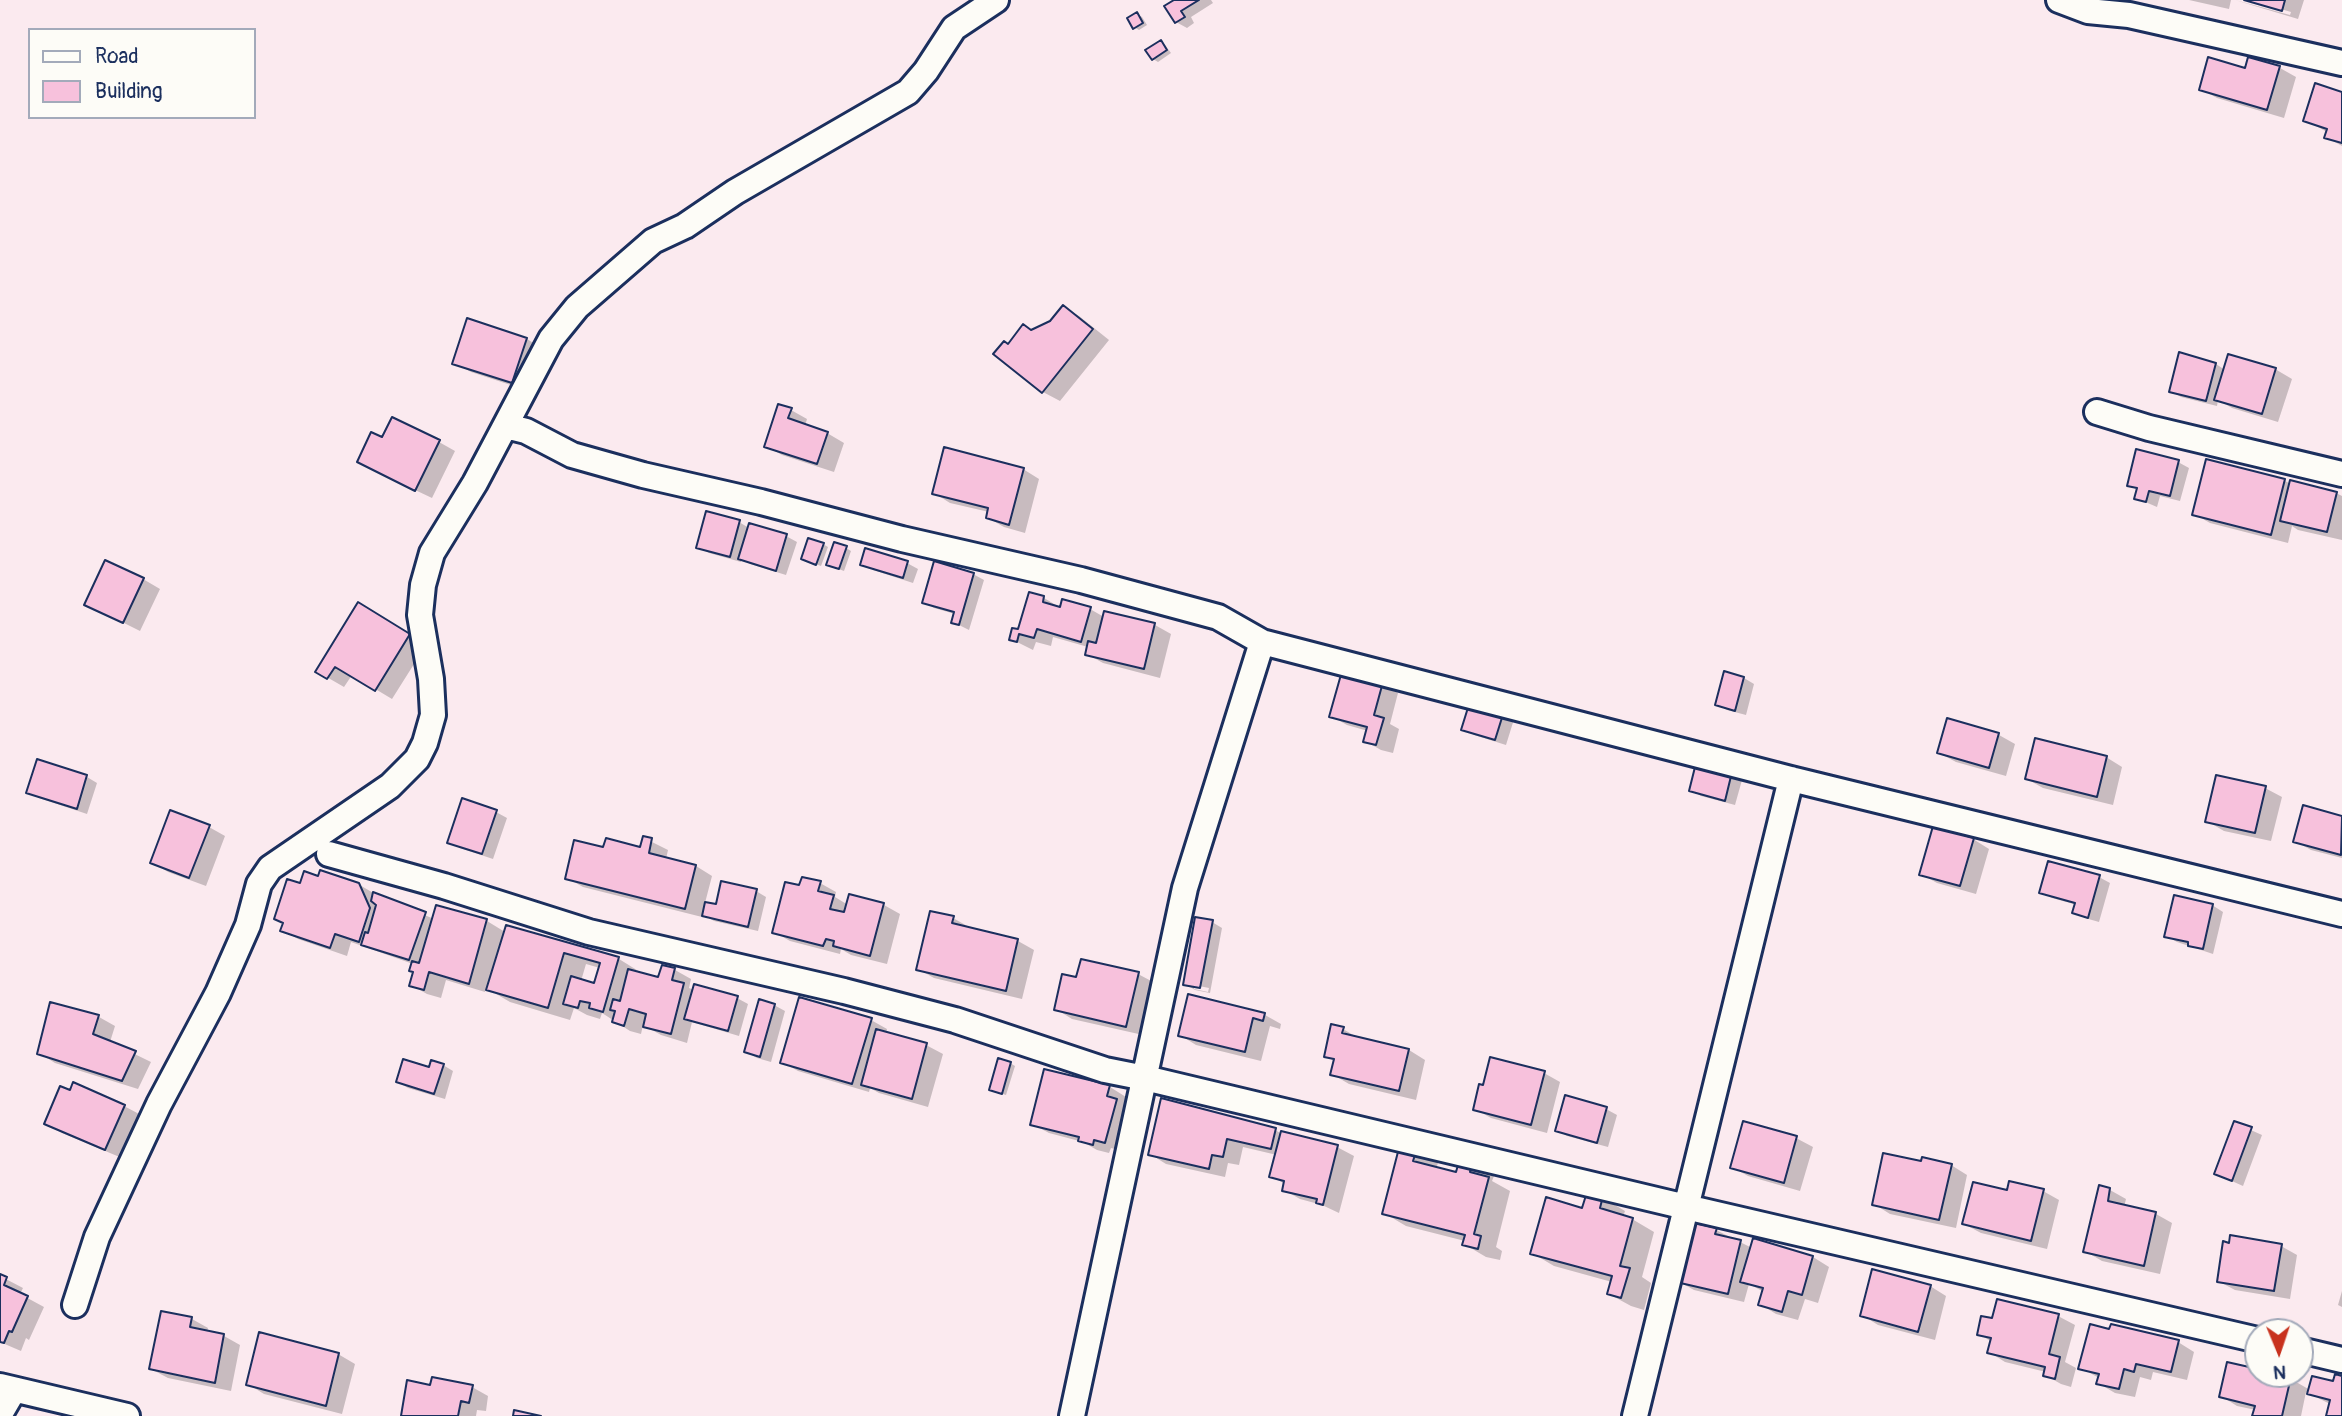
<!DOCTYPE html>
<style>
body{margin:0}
#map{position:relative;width:2342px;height:1416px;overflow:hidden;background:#fbeaef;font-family:Pangolin,sans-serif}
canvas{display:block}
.legend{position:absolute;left:28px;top:28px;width:228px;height:91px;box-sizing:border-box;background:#fdfcf7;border:2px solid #a3aaba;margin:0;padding:9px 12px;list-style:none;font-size:21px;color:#1b2f5e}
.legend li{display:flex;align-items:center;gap:14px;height:35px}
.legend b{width:35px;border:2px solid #a3aaba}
.north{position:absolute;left:2244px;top:1318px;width:70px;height:70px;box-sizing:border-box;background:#fdfcf7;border:2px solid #a3aaba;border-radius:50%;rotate:178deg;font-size:19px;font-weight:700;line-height:28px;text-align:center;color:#1b2f5e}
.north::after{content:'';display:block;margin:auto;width:24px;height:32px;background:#c8321e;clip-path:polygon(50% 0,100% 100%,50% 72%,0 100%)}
</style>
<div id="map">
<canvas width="2342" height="1416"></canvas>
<ul class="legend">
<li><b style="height:9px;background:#fdfcf7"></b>Road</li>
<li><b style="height:19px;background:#f7c1dc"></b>Building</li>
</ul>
<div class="north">N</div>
</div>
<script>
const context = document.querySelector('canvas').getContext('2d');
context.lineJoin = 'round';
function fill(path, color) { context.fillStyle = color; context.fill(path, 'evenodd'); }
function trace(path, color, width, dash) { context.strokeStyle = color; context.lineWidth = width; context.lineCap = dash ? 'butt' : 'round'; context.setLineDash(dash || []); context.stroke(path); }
const shadow = new Path2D(`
 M1176,0H1211L1213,3L1191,17L1194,23L1187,28L1176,22Z
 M2189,0H2231L2229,9Z
 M2235,0L2290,15L2291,12L2250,0H2304L2298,19Z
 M1137,14L1142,17L1147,25L1139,30L1134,27Z
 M1161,42L1165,45L1171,53L1158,62L1153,59Z
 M2250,59L2280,68L2296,77L2284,118L2217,98L2201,89L2246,71Z
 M2342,94V146L2326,137L2327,132L2305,120Z
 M1063,307L1079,316L1109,340L1060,401L1043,392L996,354L1051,322Z
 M527,339L543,349L529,391L471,372L455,363Z
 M2181,355L2216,364L2225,370L2275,369L2292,379L2278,422L2232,408L2218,400L2217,406L2181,397L2171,391Z
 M791,410L807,419L805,426L827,433L844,443L834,472L782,455L766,446Z
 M439,442L455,451L432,498L375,471Z
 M2207,461L2285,481L2291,484L2336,493L2342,496V540L2298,530L2292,526L2288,543L2210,523L2194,514Z
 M2178,462L2189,468L2180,501L2160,496L2157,507L2136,498L2138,490L2129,485Z
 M1023,469L1039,479L1025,533L1004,527L988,518L989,512L950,503L934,493Z
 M739,522L749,528L786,536L797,542L786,575L750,564L741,559V562L709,553L698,547Z
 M823,544L828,547L821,566L808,561Z
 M846,548L851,551L844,571L833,567Z
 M907,563L918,569L913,583L873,570L862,564Z
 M973,574L984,580L969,630L953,622L955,614L934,608L924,602Z
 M143,579L160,589L140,631L86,604Z
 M1044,598L1061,608L1090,609L1104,617L1105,613L1155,625L1171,634L1160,678L1103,663L1087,654L1088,647L1053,637L1051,646L1036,642L1033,650L1011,639L1019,632Z
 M359,605L426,645L392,699L352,675L344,687L318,672Z
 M1744,678L1754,684L1746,715L1727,710L1717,704Z
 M1382,684L1398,693L1390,724L1399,729L1393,753L1381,750L1365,741L1368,731L1347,725L1331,716Z
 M1472,700L1515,716L1506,745L1474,735L1463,729Z
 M1948,720L1999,735L2015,744L2006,776L1956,762L1939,753Z
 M2106,757L2122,767L2113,805L2043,788L2027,779Z
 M38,762L87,777L97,783L87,814L39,798L28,792Z
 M1732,774L1742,780L1735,805L1701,796L1691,790Z
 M2265,788L2282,797L2271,841L2224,831L2207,821Z
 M463,801L496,812L507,818L493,859L460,848L449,842Z
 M2304,807L2342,817V858L2311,850L2295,841Z
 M209,827L225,836L206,886L168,872L152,862Z
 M644,838L668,850L666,859L696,866L712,876L705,903L717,907L756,891L766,897L758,931L714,921L702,914V917L583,887L567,878L605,849H641Z
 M1973,839L1989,849L1976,894L1937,883L1921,874Z
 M2099,877L2110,883L2099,922L2085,918L2075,912L2077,905L2052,898L2041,892Z
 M319,878L358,884L375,894L434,919L438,907L487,921L505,932L507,927L619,959L640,972V973L659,979L663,967L675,970L691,979L689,988L694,990L737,998L748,1004L739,1036L692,1022L687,1043L661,1035L643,1025L641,1034L630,1031L602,1013L600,1019L587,1015L574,1008L570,1020L510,1002L486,988L485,992L446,980L441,998L427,994L411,985L415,972L413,964L351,942L347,956L298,939L282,930L301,885ZM586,964L600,968L595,985L581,981Z
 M820,883L836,892L835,897L848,905L850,896L884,905L900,914L887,964L851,955L841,949L840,954L790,941L774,932L801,888Z
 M2212,905L2223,912L2213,954L2177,942L2166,936Z
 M953,918L969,927V929L1018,941L1034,950L1022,999L934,978L918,969Z
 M1212,922L1222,928L1210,993L1195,990L1185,984ZM1194,985L1209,988L1208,992L1194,989Z
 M1138,974L1155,983L1143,1035L1072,1019L1056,1009L1078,979Z
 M51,1004L99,1017L115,1026L110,1042L151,1062L138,1089L55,1063L39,1053Z
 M774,1005L785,1011L771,1062L757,1058L746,1052Z
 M1265,1015L1281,1024L1280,1029L1270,1026L1261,1061L1196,1045L1180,1035Z
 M871,1020L887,1029L886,1034L926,1045L943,1054L928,1107L879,1093L870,1088L869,1092L798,1071L782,1062Z
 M1343,1029L1360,1039L1409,1050L1425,1060L1416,1100L1349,1084L1332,1074L1336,1062L1326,1056Z
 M1010,1063L1015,1066L1006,1095L991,1090Z
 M443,1065L453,1071L445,1099L408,1088L398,1082Z
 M1045,1071L1110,1087L1126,1097L1124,1105L1132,1110L1122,1151L1111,1148L1109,1153L1097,1150L1083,1142L1049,1133L1032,1124Z
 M1544,1073L1560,1082L1547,1133L1491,1118L1475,1109Z
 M124,1106L141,1115L122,1158L62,1133L46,1123Z
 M1606,1109L1617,1115L1608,1147L1567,1136L1557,1130Z
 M2235,1123L2262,1135L2243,1186L2216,1174Z
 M1275,1130L1282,1134L1337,1147L1354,1156L1339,1213L1322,1205L1300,1199L1284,1190L1285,1184L1271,1176L1277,1155L1243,1147L1239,1165L1228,1163L1225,1177L1166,1164L1150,1154Z
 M1796,1138L1813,1147L1800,1191L1748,1176L1732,1167Z
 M1416,1150L1438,1163L1436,1169L1457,1174L1472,1164L1494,1176L1492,1181L1510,1191L1496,1247L1502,1251L1500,1260L1486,1257L1464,1244L1465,1241L1406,1226L1384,1213Z
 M1922,1163L1951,1165L1967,1175L1956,1228L1890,1214L1874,1204Z
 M2100,1188L2110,1190L2126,1199L2124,1207L2156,1214L2172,1223L2160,1274L2102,1261L2085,1251Z
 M2043,1191L2059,1200L2047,1249L1981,1233L1964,1224L2008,1192Z
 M1603,1198L1625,1211L1623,1217L1632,1219L1654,1232L1642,1277L1651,1283L1644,1310L1631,1306L1609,1294L1612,1282L1554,1266L1532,1253L1584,1210Z
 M1716,1230L1752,1248L1754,1241L1813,1257L1829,1267L1818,1303L1805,1299L1798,1320L1776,1314L1760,1304L1764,1292L1749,1284L1744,1302L1694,1290L1678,1281Z
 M2281,1246L2297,1255L2290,1299L2235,1290L2218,1281Z
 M0,1276L23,1288L20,1294L44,1307L29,1340L26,1338L21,1351L0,1342Z
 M1930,1286L1946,1296L1935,1340L1878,1325L1862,1315Z
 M2342,1291V1307L2338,1305Z
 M162,1313L192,1319L208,1328L207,1332L224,1336L240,1345L231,1391L168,1378L151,1369Z
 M2058,1316L2075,1325L2065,1362L2076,1368L2071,1387L2061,1384L2045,1375L2046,1372L2005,1362L1989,1352L1992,1342L1979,1334L1993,1320Z
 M2178,1342L2194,1352L2187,1380L2153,1372L2151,1380L2140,1377L2135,1397L2115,1393L2098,1383L2099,1378L2081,1368Z
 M338,1354L355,1364L342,1414L264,1394L248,1384Z
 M2258,1371V1374H2271L2291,1379L2310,1390L2334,1383L2342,1378V1416H2327L2330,1404L2306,1392L2301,1416H2254L2256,1410L2237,1406L2221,1396Z
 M432,1387H472L488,1396L486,1411L477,1410L476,1416H403Z`);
const building = new Path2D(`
 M1174,0H1199L1181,11L1185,17L1175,23L1164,6Z
 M2244,0H2285L2282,11Z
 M1137,12L1143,23L1133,29L1127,18Z
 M1161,40L1167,50L1152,60L1145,50Z
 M2208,57L2245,68L2248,57L2280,66L2267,110L2199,90Z
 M2315,83L2342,92V143L2324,138L2327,129L2303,121Z
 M1063,305L1093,329L1042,393L993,354L1004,341L1008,344L1023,324L1031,330L1050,321Z
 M467,318L527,338L512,383L452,364Z
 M2179,352L2216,363L2206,401L2169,392Z
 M2228,354L2276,368L2262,414L2214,400Z
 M778,404L792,408L788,418L828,432L817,464L764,447Z
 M392,417L440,440L415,491L357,462L371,432L382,437Z
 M944,447L1024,468L1009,525L986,518L988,508L932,494Z
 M2136,449L2179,460L2170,496L2149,491L2146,502L2134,499L2137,488L2127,486Z
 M2206,459L2285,479L2271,535L2192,515Z
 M2290,480L2337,492L2327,532L2280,521Z
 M706,511L740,520L730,557L696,548Z
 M749,523L787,534L776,571L738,559Z
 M808,538L824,543L816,565L801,559Z
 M834,542L847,546L839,569L826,565Z
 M865,548L908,561L903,578L860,565Z
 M105,560L144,578L123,623L84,605Z
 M934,561L974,573L959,625L951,623L954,612L922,603Z
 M1029,592L1044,596L1043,602L1060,607L1062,599L1091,607L1081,642L1037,629L1034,638L1019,634L1017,642L1009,640L1012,628L1018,629Z
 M358,602L410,634L375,691L335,667L327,679L315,672Z
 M1104,611L1155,623L1144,669L1085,655L1088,641L1096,643Z
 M1342,671L1383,682L1374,715L1384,718L1376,745L1363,742L1367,727L1329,717Z
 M1724,671L1744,677L1735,711L1715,705Z
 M1471,698L1505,708L1495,740L1461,730Z
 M1947,718L1999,733L1989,768L1937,753Z
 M2035,738L2107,756L2097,797L2025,779Z
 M37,759L87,775L77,809L26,793Z
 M1696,763L1732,772L1725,801L1689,791Z
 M2216,775L2266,786L2255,833L2205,822Z
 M462,798L497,810L482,854L447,843Z
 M2303,805L2342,816L2341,855L2293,842Z
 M170,810L210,825L189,878L150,863Z
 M1933,826L1974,838L1960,886L1919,875Z
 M643,836L652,838L649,853L696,865L685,909L565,879L574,840L603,847L606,838L640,847Z
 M2048,861L2100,875L2088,918L2072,913L2075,903L2039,893Z
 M320,870L359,883L370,908L359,942L335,934L330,948L280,931L283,923L274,919L287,879L300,883L304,871L318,876Z
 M802,877L821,881L818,891L834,895L830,909L844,912L849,894L884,903L870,956L833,946L834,941L826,939L823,946L772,933L785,882L799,885Z
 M721,881L757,889L748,927L702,916L705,902L716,904Z
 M373,892L426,912L409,960L361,945L365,932L368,933L376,905L371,901Z
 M2174,895L2213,904L2203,949L2188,946V942L2164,937Z
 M436,905L487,919L469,984L429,972L424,990L409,986L413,972L409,971L412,961L419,963Z
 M930,911L954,916L952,923L1018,939L1006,991L916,970Z
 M1195,917L1213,920L1200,988L1183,985Z
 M506,925L619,957L603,1012L589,1008L590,1003L580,1001L578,1008L563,1004L571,976L594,983L600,963L564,953L548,1008L486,990Z
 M1081,959L1139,972L1126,1027L1054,1010L1062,974L1076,977Z
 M662,965L675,968L672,980L684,983L671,1034L643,1027L646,1014L629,1009L624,1026L612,1022L615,1011L610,1010L613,999L620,1001L628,969L658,977Z
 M694,984L738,996L728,1031L684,1019Z
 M1188,994L1265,1013L1263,1021L1253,1018L1245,1052L1178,1036Z
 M799,997L872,1018L852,1084L780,1063Z
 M759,999L775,1004L760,1057L744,1052Z
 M50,1002L99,1015L93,1034L136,1051L122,1081L37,1054Z
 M1331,1024L1344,1027L1342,1033L1409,1049L1399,1091L1330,1075L1334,1059L1324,1057Z
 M876,1029L927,1043L912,1099L861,1085Z
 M1490,1057L1545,1071L1531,1125L1473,1110L1479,1084L1483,1085Z
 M998,1058L1011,1062L1002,1094L989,1090Z
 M403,1059L429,1067L431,1060L444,1064L434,1094L396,1082Z
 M1044,1069L1110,1085L1107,1096L1117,1099L1105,1143L1094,1140L1093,1145L1078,1141L1079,1137L1030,1125Z
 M73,1082L125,1105L105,1150L44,1124L60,1086L70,1090Z
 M1565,1095L1607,1107L1597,1143L1555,1131Z
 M1161,1098L1276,1128L1271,1149L1227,1139L1223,1157L1212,1155L1209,1169L1148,1155Z
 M1743,1121L1797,1136L1784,1183L1730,1168Z
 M2234,1121L2252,1127L2232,1181L2214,1174Z
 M1281,1131L1338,1145L1323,1205L1316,1203L1317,1199L1282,1191L1284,1181L1269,1177Z
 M1400,1144L1417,1149L1413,1161L1456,1172L1460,1158L1472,1162L1470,1172L1489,1177L1474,1234L1481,1236L1478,1249L1462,1245L1465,1235L1382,1214Z
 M1883,1153L1921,1161L1922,1157L1952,1164L1939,1220L1872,1205Z
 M2009,1181L2044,1189L2031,1241L1962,1224L1973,1182L2007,1190Z
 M2099,1185L2110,1188L2108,1201L2156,1212L2144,1266L2083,1252Z
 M1587,1192L1603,1196L1600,1208L1633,1218L1620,1266L1630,1268L1621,1298L1607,1294L1612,1276L1530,1254L1546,1197L1582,1208Z
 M1690,1222L1717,1228L1715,1234L1741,1240L1728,1294L1676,1282Z
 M2230,1235L2282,1244L2274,1291L2217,1282L2223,1241L2229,1243Z
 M1753,1238L1813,1256L1802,1295L1788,1291L1782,1312L1758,1305L1763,1288L1740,1282Z
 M1872,1269L1931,1285L1918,1332L1860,1316Z
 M0,1274L7,1277L4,1285L28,1296L12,1332L9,1331L4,1343L0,1342Z
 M1997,1299L2059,1314L2049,1354L2060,1357L2055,1379L2043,1376L2045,1367L1987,1353L1991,1338L1977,1335L1981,1316L1992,1318Z
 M161,1311L192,1317L190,1327L224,1334L215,1383L149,1369Z
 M2090,1324L2109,1329L2111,1324L2179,1340L2171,1372L2136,1364L2134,1372L2124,1369L2119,1389L2096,1384L2099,1374L2078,1369Z
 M259,1332L339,1353L326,1406L246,1385Z
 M2227,1362L2258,1369V1374H2278L2291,1377L2282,1416H2252L2255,1406L2219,1397Z
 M2335,1374L2342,1376V1416H2326L2330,1400L2307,1394L2312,1376L2333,1381Z
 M432,1377L473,1385L469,1403L461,1401L458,1416H401L407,1380L430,1385Z
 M514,1410L541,1416H513Z`);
const minor = new Path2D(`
 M2059,0L2088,11L2129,15L2342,63
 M2097,412L2149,428L2342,474
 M506,426L526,431L572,455L643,475L761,502L902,539L1081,580L1218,617L1262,642L1791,779L2342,914
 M329,854L444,886L589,932L844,991L955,1020L1105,1070L1145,1078L1686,1207L2258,1340
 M75,1305L97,1237L159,1104L218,993L248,925L259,884L270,868L390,786L417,759L425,743L433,715L431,679L420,615L423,585L432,553L475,483L551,339L577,307L653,241L685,226L735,192L908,92L926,71L954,28L996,0
 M2300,1350L2342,1360
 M0,1386L127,1416
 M0,1414L14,1390
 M1072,1416L1185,888L1262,642
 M1635,1416L1791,779`);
fill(shadow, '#0003');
fill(building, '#f7c1dc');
trace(building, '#1b2f5e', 2);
trace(minor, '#1b2f5e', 30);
trace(minor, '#fdfcf7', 24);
</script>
